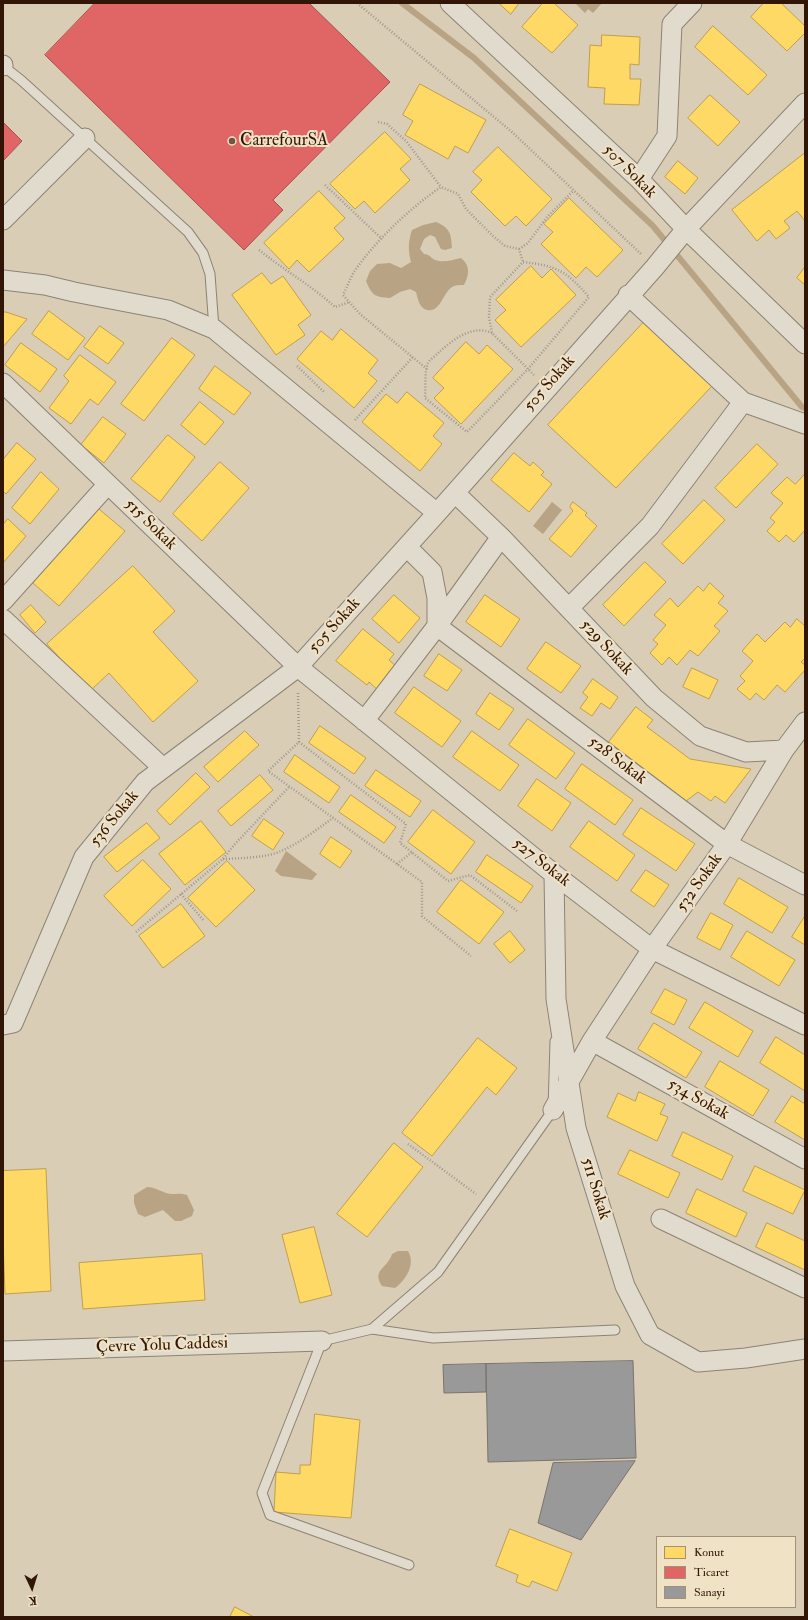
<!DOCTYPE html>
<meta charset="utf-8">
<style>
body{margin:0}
#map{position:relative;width:808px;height:1620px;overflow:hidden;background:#d9cdb5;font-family:"IM FELL Double Pica",serif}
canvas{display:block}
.frame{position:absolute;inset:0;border:4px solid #311607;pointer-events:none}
.legend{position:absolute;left:656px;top:1536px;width:140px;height:72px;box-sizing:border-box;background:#f0e2c5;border:1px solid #a49079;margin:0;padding:5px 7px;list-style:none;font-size:12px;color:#311607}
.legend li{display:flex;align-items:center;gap:8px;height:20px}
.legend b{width:20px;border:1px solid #a49079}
.north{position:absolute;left:12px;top:1568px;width:40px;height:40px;-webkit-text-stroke:3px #f0e2c5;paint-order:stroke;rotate:176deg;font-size:11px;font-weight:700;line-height:16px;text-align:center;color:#311607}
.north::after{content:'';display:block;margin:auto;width:14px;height:18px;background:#311607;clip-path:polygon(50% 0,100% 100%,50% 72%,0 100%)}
</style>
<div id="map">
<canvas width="808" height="1620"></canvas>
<div class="frame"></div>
<ul class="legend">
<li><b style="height:11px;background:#ffd966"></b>Konut</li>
<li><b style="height:11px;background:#e06666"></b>Ticaret</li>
<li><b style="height:11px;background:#999"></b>Sanayi</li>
</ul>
<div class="north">K</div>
</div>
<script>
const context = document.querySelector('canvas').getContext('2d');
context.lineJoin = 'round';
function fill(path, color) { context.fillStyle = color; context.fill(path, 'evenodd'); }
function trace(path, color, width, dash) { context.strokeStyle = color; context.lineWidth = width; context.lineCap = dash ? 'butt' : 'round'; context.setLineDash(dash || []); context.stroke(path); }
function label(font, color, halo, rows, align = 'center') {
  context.font = font + ' "IM FELL Double Pica",serif'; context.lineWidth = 4; context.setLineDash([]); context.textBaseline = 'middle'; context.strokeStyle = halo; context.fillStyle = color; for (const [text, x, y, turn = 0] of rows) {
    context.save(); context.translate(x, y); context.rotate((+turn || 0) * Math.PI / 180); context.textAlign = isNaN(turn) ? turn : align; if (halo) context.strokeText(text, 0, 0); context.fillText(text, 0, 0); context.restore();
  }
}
const water = new Path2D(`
 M575,3H602L593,13L588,9L585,13Z
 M436,222C450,228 451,233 452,248L445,250L441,249L435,237L430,235L424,239L420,249L424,254C429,254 431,258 435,260C444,263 452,260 461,258C471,266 469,275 464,285C460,285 455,285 452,287C443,293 440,313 427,310C419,308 418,299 416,292L410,289L400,292L390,298C374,297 372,295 366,281L370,271L377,264L390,263L401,268L411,262C408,250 408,242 412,230L423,225Z
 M552,502L562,510L543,534L533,526Z
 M286,851L317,874L312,880L281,876L275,871Z
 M147,1187C156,1187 162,1193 171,1194C177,1194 181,1193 187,1195L194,1210L192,1216L181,1221H175L163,1210L145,1217L138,1214L134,1203V1195Z
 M398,1251H408C416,1264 406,1280 395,1288L382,1286C371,1270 388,1268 392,1254Z`);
const homes = new Path2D(`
 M499,3H519L511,14Z
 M543,3H554L578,25L552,53L522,27Z
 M764,3H781L805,26V33L787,51L751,17Z
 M713,26L767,75L748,95L695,47Z
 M602,35L640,37L639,65L630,64V79H641L639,105L604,104L605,88L588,87L590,45L601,46Z
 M420,84L486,120L468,153L455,146L448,159L405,135L413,121L403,115Z
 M710,95L740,122L718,146L688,118Z
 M385,132L411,159L400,169L410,180L375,213L364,201L355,209L330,184Z
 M498,147L552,199L526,226L516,216L505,226L471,192L482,180L473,172Z
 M805,153V221L797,211L784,221L790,228L776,239L769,230L757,241L732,210Z
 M678,161L698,178L685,194L665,177Z
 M319,191L345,218L334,228L344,239L309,272L297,260L289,269L264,243Z
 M569,198L623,250L597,277L586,267L576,278L541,244L553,232L544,224Z
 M531,266L542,278L551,269L576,295L521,347L495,320L506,310L496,300Z
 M805,267V285L797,278Z
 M262,273L271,284L283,276L311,315L298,325L305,335L276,355L232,295Z
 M49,311L85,338L68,360L32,334Z
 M3,312H6L27,319L3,347Z
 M644,322L712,386L616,488L548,425Z
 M100,326L124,343L108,364L84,347Z
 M341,329L378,360L368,373L377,381L354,408L297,359L321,331L332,340Z
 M172,338L195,355L144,421L121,404Z
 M466,342L479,354L487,345L513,369L461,424L434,398L444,388L433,378Z
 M21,343L57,369L40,392L5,365Z
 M80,355L116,382L98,405L90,399L71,424L49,408L69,381L64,376Z
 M215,366L251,393L234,415L199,389Z
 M407,392L444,423L433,436L442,444L420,471L362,422L386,394L397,403Z
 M200,402L224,422L205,445L181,425Z
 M103,417L126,434L104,463L81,445Z
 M168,435L195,457L160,502L131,479Z
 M17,443L36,459L6,494L3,491V460Z
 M757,444L778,464L736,508L715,488Z
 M514,453L530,466L533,462L544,472L541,475L552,484L529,512L491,480Z
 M220,462L249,488L202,541L173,514Z
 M41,472L59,489L30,524L12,508Z
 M805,474V530L794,542L786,535L779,542L767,531L775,522L770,518L783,503L771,493L787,477L795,484Z
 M704,500L725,520L683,564L662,544Z
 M573,502L587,513L585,515L597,526L571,557L549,539L573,511L570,507Z
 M99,509L125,531L59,606L33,583Z
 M8,519L26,536L3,563V525Z
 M645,562L666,582L624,626L603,605Z
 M133,566L175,611L153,632L198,681L153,722L109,673L90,691L47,644Z
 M710,583L724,596L718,603L728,611L714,626L720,631L698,656L690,650L677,665L669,657L662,665L650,653L658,644L653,640L666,625L654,615L670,598L678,607L698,586L703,591Z
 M394,595L420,618L399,643L372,619Z
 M485,595L520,619L501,647L466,622Z
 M31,605L46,622L35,633L20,615Z
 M797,619L805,626V658L801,662L805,665V670L785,692L777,685L764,700L756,693L750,700L737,689L745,681L740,676L753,661L742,651L757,634L765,642L785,622L790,627Z
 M363,629L394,654L389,660L398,668L379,691L369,682L367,685L336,661Z
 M546,642L581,666L561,693L527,669Z
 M439,654L462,670L447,691L424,676Z
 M692,668L718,680L709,699L683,687Z
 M593,679L618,697L610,709L601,703L592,716L580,708L588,697L583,693Z
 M414,687L461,721L442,747L395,713Z
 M490,693L514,709L499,730L476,714Z
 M636,707L653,720L647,727L690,759L751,769L725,803L715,796L711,801L698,792L686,801L609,742Z
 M528,719L575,753L556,779L509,745Z
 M320,726L366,758L354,774L309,743Z
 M245,731L259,745L218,782L204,767Z
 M472,731L519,765L500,791L453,757Z
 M295,755L340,787L329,803L284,772Z
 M582,764L633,800L615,825L565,789Z
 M376,770L421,801L410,817L365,786Z
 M196,773L210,787L170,825L157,811Z
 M260,775L273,790L231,826L218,811Z
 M537,779L571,803L552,831L518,806Z
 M351,795L396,827L384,843L339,812Z
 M641,808L695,844L676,871L623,835Z
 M433,810L475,842L451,874L408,842Z
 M264,819L284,833L273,850L252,836Z
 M201,821L226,852L185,885L159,854Z
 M589,821L635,855L617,881L570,847Z
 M147,823L160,838L117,872L104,857Z
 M331,837L352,851L340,868L320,854Z
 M487,855L533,886L521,903L476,872Z
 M143,860L171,889L132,926L104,896Z
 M227,861L255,890L216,927L188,898Z
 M646,870L669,885L654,907L631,891Z
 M739,878L788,907L772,933L724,904Z
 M461,880L504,912L479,944L437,912Z
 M181,904L205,936L163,968L139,936Z
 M711,913L733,925L720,950L697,938Z
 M805,916V945L792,937Z
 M510,931L525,950L510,963L494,944Z
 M747,931L795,960L779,986L731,957Z
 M665,989L687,1000L674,1025L651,1013Z
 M705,1002L753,1031L738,1057L689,1028Z
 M654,1023L702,1052L686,1078L638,1049Z
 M776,1037L805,1055V1091L760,1063Z
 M478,1038L517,1068L496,1095L487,1087L432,1156L402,1133Z
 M720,1061L769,1090L753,1116L705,1087Z
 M639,1092L665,1104L660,1114L668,1117L657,1141L607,1117L618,1093L635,1101Z
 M792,1096L805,1104V1140L775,1122Z
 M683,1132L733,1156L722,1180L672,1156Z
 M394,1143L423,1167L367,1237L337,1214Z
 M630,1150L680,1173L668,1198L618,1174Z
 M755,1166L805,1190L793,1214L743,1191Z
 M46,1169L51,1291L5,1294L3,1240V1171Z
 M697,1189L747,1213L736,1237L686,1213Z
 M767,1223L805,1241V1270L756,1247Z
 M314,1227L332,1295L300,1303L282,1235Z
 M202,1254L205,1300L83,1309L79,1263Z
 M315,1414L360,1420L351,1518L274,1512L276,1472L300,1474V1465H310Z
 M510,1529L572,1553L557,1591L532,1581L529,1587L516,1582L518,1575L496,1566Z
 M235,1607L254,1617H230Z`);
const shops = new Path2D(`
 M95,3H309L390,82L273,200L283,210L244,250L45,55Z
 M3,122L22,141L3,161Z`);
const industry = new Path2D(`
 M633,1361L636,1458L488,1462L486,1364Z
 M486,1364V1392L444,1393L443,1365Z
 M635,1461L581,1540L538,1523L553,1463Z`);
const stream = new Path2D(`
 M402,3L474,58L653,226L802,407L805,408`);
const path = new Path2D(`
 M357,3L512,132L641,254
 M378,122L387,124L406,141L441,187
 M325,185L382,239
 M519,249L528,243L547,217L574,190
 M259,250C284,270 312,286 335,307L350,302
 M492,333C472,324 453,340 439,352C436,356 430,359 428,363C424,373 426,388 425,398L467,432L528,369L589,297C566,271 558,266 523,262L490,297L489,317L492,333L534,375
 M297,366L324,392
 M427,369L360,314L343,295C347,287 350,279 354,272C374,242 411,207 441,187L458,194L466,209L493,236L505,246L519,249L523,262
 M355,420L413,357
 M298,693L299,742L268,771L422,882V916L471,956
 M299,742L406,824L400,843L448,881L470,875L517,911
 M223,859C240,858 267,858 281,851C300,843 317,829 333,818
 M397,864L412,852
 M181,894L204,921
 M136,932L223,859L234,845L290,786
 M408,1144L476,1194`);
const service = new Path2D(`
 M3,63V66L21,80L188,232L203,253L210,274L214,329
 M372,1329L433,1338L615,1330
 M409,1565L270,1515L262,1493L322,1341L372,1329L438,1272L553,1110L555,1041`);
const minor = new Path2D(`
 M450,3L639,179L686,229L805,344
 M3,65V66
 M639,179L667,136L672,24L692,3
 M3,220L85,138
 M3,280L45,285L74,292L168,310L214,329L437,513
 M628,295L743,402L805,424
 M3,383L298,667L554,874L652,949L805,1025
 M455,493L501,537L654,698L700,736L746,752L784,750
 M407,547L432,572L437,598V626L727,844L805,885
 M3,601L108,484
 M569,608L650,526L743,402
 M3,619L163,768
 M364,721L437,626L501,537
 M554,874L556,999L576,1128L625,1286L650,1335L698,1362L746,1358L805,1349
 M3,1025L13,1023L84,857L145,782L298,667L437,513L655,267L686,229L805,103
 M592,1041L805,1159
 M553,1110L592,1041L652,949L727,844L784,750L805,722
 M661,1219L805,1288
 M3,1351L322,1341`);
const markers = [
 [232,141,4,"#6c5644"]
];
const poiNames = [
 ["CarrefourSA",240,141]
];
const streetNames = [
 ["507 Sokak",629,172,45],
 ["505 Sokak",550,384,-49],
 ["515 Sokak",150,525,44],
 ["505 Sokak",335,626,-48],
 ["529 Sokak",606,648,47],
 ["528 Sokak",617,761,37],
 ["536 Sokak",115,819,-51],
 ["527 Sokak",541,863,38],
 ["532 Sokak",700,883,-55],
 ["534 Sokak",698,1100,29],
 ["511 Sokak",595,1189,73],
 ["Çevre Yolu Caddesi",162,1346,-2]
];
fill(water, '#b8a485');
fill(homes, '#ffd966');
trace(homes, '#c19e4a', 1);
fill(shops, '#e06666');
trace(shops, '#ac4e4a', 1);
fill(industry, '#999');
trace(industry, '#7a726d', 1);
trace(stream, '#b8a485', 6);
trace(service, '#8d8374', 11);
trace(minor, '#8d8374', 21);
trace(path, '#a0988e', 2.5, [1, 2]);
trace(service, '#e1dbce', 9);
trace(minor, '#e1dbce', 19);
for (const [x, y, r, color] of markers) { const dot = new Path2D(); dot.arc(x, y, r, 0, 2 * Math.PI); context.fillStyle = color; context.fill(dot); trace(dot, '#f0e2c5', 1.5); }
label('17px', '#311607', '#f0e2c5', poiNames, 'left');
label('17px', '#311607', '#f0e2c5', streetNames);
</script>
